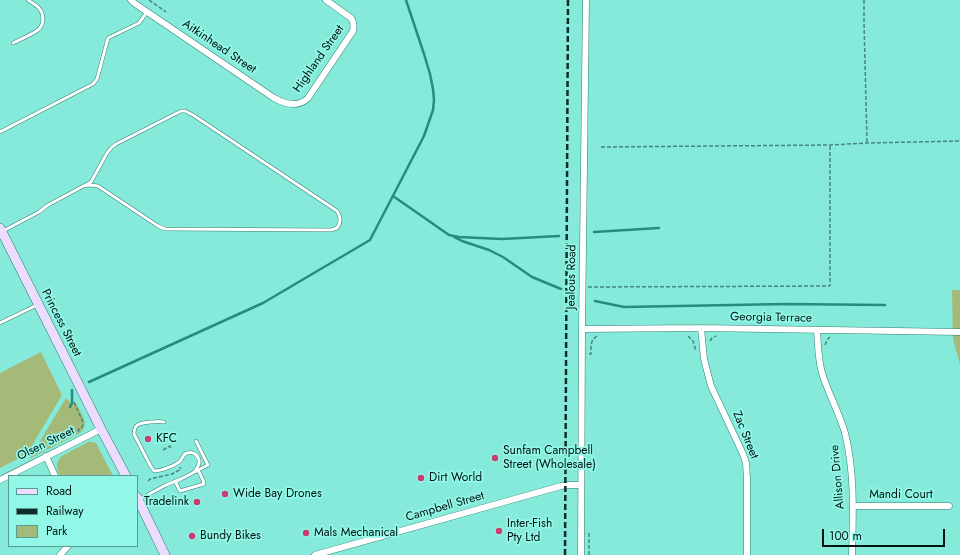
<!DOCTYPE html>
<style>
body{margin:0}
#map{position:relative;width:960px;height:555px;overflow:hidden;background:#85eada;font-family:Jost,sans-serif}
canvas{display:block}
.legend{position:absolute;left:8px;top:475px;width:130px;height:72px;box-sizing:border-box;background:#92f7e7;border:1px solid #589c91;margin:0;padding:5px 7px;list-style:none;font-size:12px;color:#001411}
.legend li{display:flex;align-items:center;gap:8px;height:20px}
.legend b{width:20px;border:1px solid #589c91}
.scale{position:absolute;left:822px;top:529px;width:123px;height:18px;box-sizing:border-box;border:2px solid #001411;border-top:0;padding-left:5px;font-size:12px;line-height:14px;white-space:nowrap;color:#001411;-webkit-text-stroke:3px #92f7e7;paint-order:stroke}
</style>
<div id="map">
<canvas width="960" height="555"></canvas>
<ul class="legend">
<li><b style="height:5px;background:#ecddff"></b>Road</li>
<li><b style="height:5px;background:#102e29"></b>Railway</li>
<li><b style="height:11px;background:#a5ba79"></b>Park</li>
</ul>
<div class="scale">100 m</div>
</div>
<script>
const context = document.querySelector('canvas').getContext('2d');
context.lineJoin = 'round';
function fill(path, color) { context.fillStyle = color; context.fill(path, 'evenodd'); }
function trace(path, color, width, dash) { context.strokeStyle = color; context.lineWidth = width; context.lineCap = dash ? 'butt' : 'round'; context.setLineDash(dash || []); context.stroke(path); }
function label(font, color, halo, rows, align = 'center') {
  context.font = font + ' Jost,sans-serif'; context.lineWidth = 3.5; context.setLineDash([]); context.textBaseline = 'middle'; context.strokeStyle = halo; context.fillStyle = color; for (const [text, x, y, turn = 0] of rows) {
    context.save(); context.translate(x, y); context.rotate((+turn || 0) * Math.PI / 180); context.textAlign = isNaN(turn) ? turn : align; if (halo) context.strokeText(text, 0, 0); context.fillText(text, 0, 0); context.restore();
  }
}
const green = new Path2D(`
 M952,290H960V364L953,339Z
 M41,352L62,395L27,454L0,468V373Z
 M66,398L71,403H76C81,414 92,426 78,434L29,459Z
 M88,442H92L96,443L113,476H60C56,469 55,462 62,456Z`);
const stream = new Path2D(`
 M393,196L449,235L459,237L502,239L559,236
 M594,232L659,228
 M454,237L462,241L489,250L503,257L532,277L561,289
 M595,301L624,307L785,304L885,305
 M89,382L263,303L370,240L424,136L433,110L434,100L433,89L430,74L424,54L406,0
 M70,407L72,403V390`);
const path = new Path2D(`
 M149,0L166,12
 M864,0V21L867,143
 M601,147L830,145L867,143L960,141
 M588,287L830,286V145
 M688,336L693,341L696,351
 M710,341L712,338L716,336
 M825,345L827,340L830,337
 M589,354H591C591,347 590,340 597,336
 M74,402L83,422C83,426 82,428 78,430L79,432
 M163,450L170,446L171,448
 M148,481L150,479L172,474L181,469L180,467
 M589,555V532`);
const lane = new Path2D(`
 M13,43C21,39 31,35 38,30C45,24 44,13 38,7C35,4 31,2 28,0
 M0,132L93,84L97,79L108,38L139,23L147,12
 M3,231L39,212L48,205L91,182L107,153L112,147L116,144L181,111H185L193,115L337,211C341,217 341,223 337,228L331,230L165,229L158,226L98,186L91,185L83,186
 M0,323L37,305
 M164,422C159,421 155,422 150,422C141,423 134,423 134,434L150,465L154,471C161,471 177,465 181,460C183,457 183,454 187,453C193,451 198,455 199,460C200,465 197,468 194,472
 M175,481L180,491L204,484L203,480L198,470
 M140,499L166,485L181,479L208,465L196,441`);
const street = new Path2D(`
 M131,0L134,3L274,98C285,104 298,108 308,98L353,31C354,26 354,22 351,18L326,0
 M701,328L704,359L711,386L743,454L746,463L747,478V555
 M582,329L701,328L960,332
 M817,330C818,344 818,359 822,373C828,393 839,412 845,433C855,473 853,515 852,555
 M46,456L55,476
 M0,480L101,429
 M853,506H949
 M60,555L68,546
 M315,555L561,486L570,485H581
 M581,555L582,329L586,0`);
const secondary = new Path2D(`
 M0,228L101,429L126,476
 M137,497L165,555`);
const rail = new Path2D(`
 M565,555L568,0`);
const markers = [
 [148,439,4,"#c93d6f"],
 [495,458,4,"#c93d6f"],
 [421,478,4,"#c93d6f"],
 [225,494,4,"#c93d6f"],
 [197,502,4,"#c93d6f"],
 [499,531,4,"#c93d6f"],
 [306,533,4,"#c93d6f"],
 [192,536,4,"#c93d6f"]
];
const streetNames = [
 ["Aitkinhead Street",219,47,34],
 ["Highland Street",319,59,-55],
 ["Jealous Road",572,277,-89],
 ["Georgia Terrace",771,318,1],
 ["Princess Street",61,323,63],
 ["Zac Street",745,435,68],
 ["Olsen Street",46,444,-26],
 ["Allison Drive",838,477,-95],
 ["Mandi Court",901,495],
 ["Campbell Street",445,507,-16]
];
const poiNames = [
 ["KFC",156,439],
 ["Sunfam Campbell",503,451],
 ["Street (Wholesale)",503,465],
 ["Dirt World",429,478],
 ["Wide Bay Drones",233,494],
 ["Tradelink",189,502,"right"],
 ["Inter-Fish",507,524],
 ["Pty Ltd",507,538],
 ["Mals Mechanical",314,533],
 ["Bundy Bikes",200,536]
];
fill(green, '#a5ba79');
trace(stream, '#298b7e', 2.5);
trace(lane, '#2f7e74', 4);
trace(street, '#2f7e74', 7);
trace(secondary, '#2f7e74', 10);
trace(path, '#47867c', 1.5, [4, 2]);
trace(lane, '#fff', 3);
trace(street, '#fff', 6);
trace(secondary, '#ecddff', 9);
trace(rail, '#102e29', 2.5, [6, 3]);
for (const [x, y, r, color] of markers) { const dot = new Path2D(); dot.arc(x, y, r, 0, 2 * Math.PI); context.fillStyle = color; context.fill(dot); trace(dot, '#92f7e7', 1.5); }
label('12px', '#001411', '#92f7e7', streetNames);
label('12px', '#001411', '#92f7e7', poiNames, 'left');
</script>
